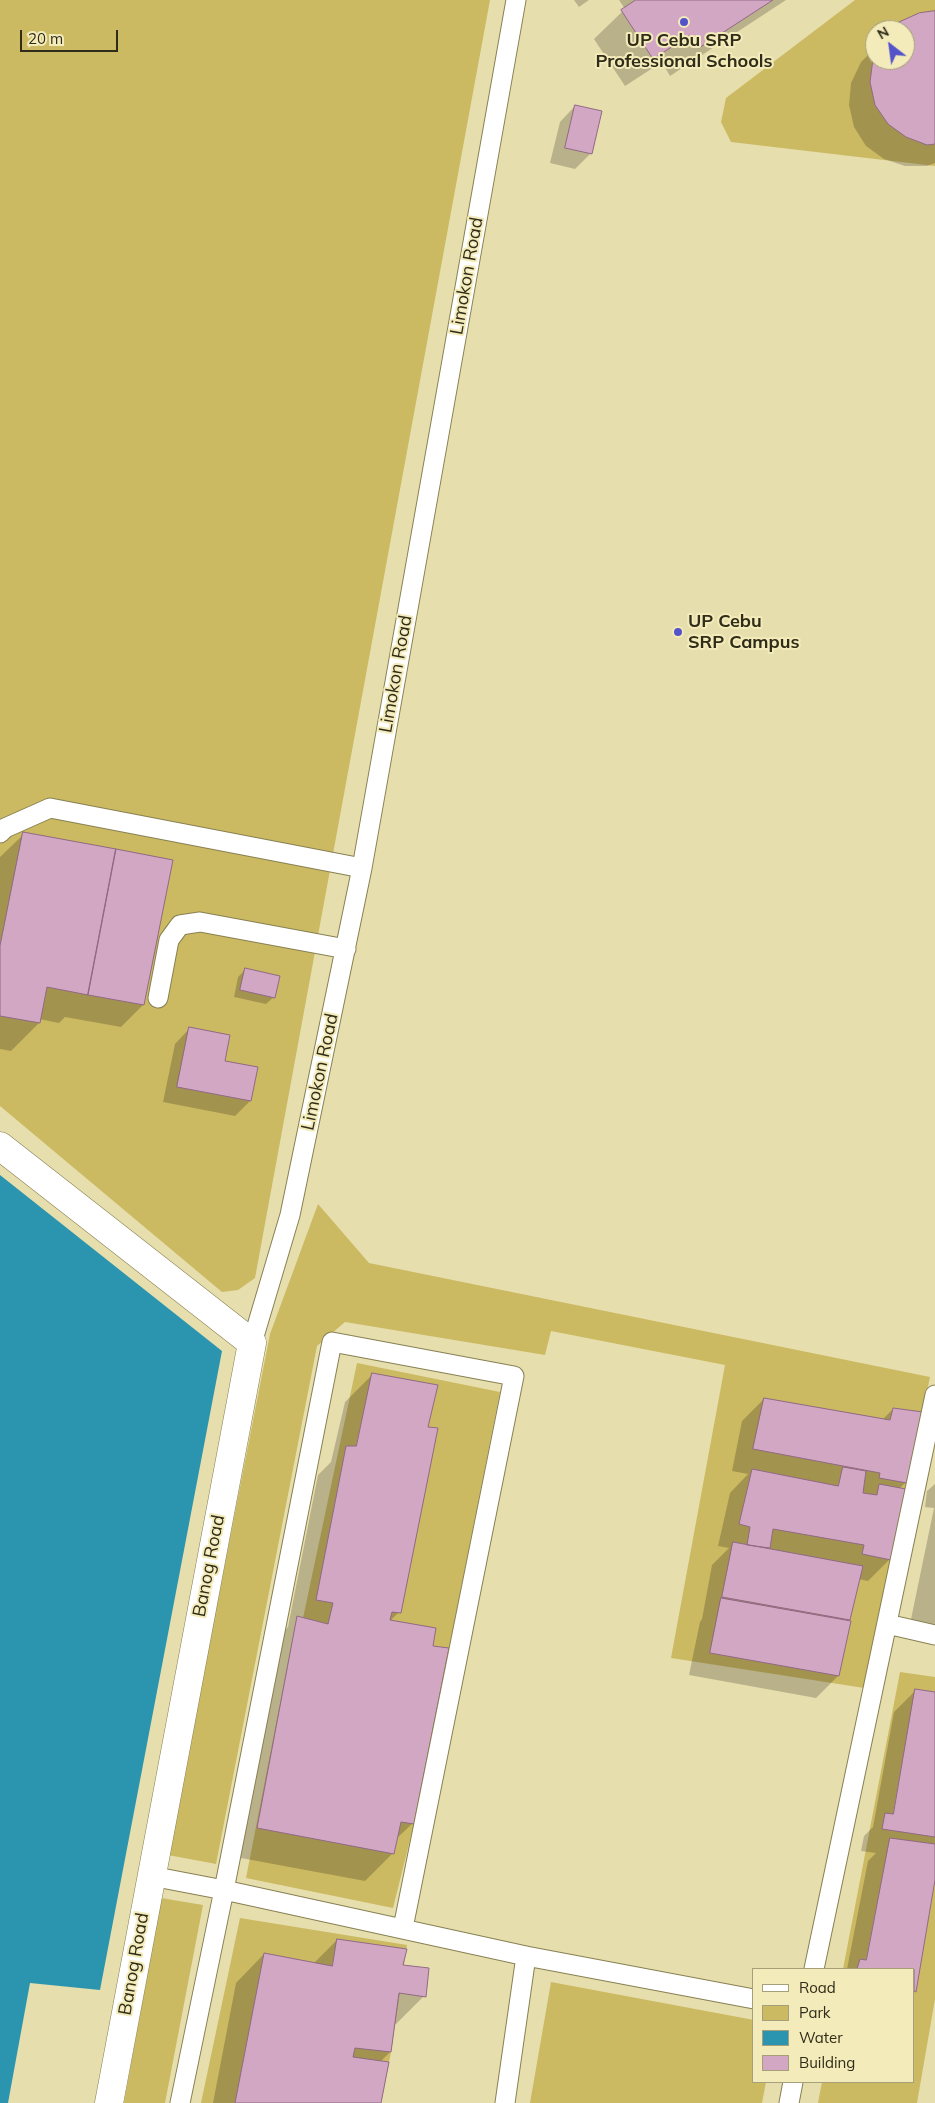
<!DOCTYPE html>
<style>
body{margin:0}
#map{position:relative;width:935px;height:2103px;overflow:hidden;background:#e7dead;font-family:Mulish,sans-serif}
canvas{display:block}
.legend{position:absolute;left:752px;top:1968px;width:162px;height:115px;box-sizing:border-box;background:#f4ebba;border:1px solid #a59f7a;margin:0;padding:6px 9px;list-style:none;font-size:15px;color:#2f2c19}
.legend li{display:flex;align-items:center;gap:10px;height:25px}
.legend b{width:25px;border:1px solid #a59f7a}
.north{position:absolute;left:865px;top:20px;width:50px;height:50px;box-sizing:border-box;background:#f4ebba;border:1px solid #a59f7a;border-radius:50%;rotate:330deg;font-size:14px;font-weight:700;line-height:20px;text-align:center;color:#2f2c19}
.north::after{content:'';display:block;margin:auto;width:18px;height:22px;background:#5553ca;clip-path:polygon(50% 0,100% 100%,50% 72%,0 100%)}
.scale{position:absolute;left:20px;top:30px;width:98px;height:22px;box-sizing:border-box;border:2px solid #2f2c19;border-top:0;padding-left:6px;font-size:15px;line-height:18px;white-space:nowrap;color:#2f2c19;-webkit-text-stroke:4px #f4ebba;paint-order:stroke}
</style>
<div id="map">
<canvas width="935" height="2103"></canvas>
<ul class="legend">
<li><b style="height:6px;background:#fff"></b>Road</li>
<li><b style="height:14px;background:#cbba62"></b>Park</li>
<li><b style="height:14px;background:#2b95af"></b>Water</li>
<li><b style="height:14px;background:#d2a7c4"></b>Building</li>
</ul>
<div class="north">N</div>
<div class="scale">20 m</div>
</div>
<script>
const context = document.querySelector('canvas').getContext('2d');
context.lineJoin = 'round';
function fill(path, color) { context.fillStyle = color; context.fill(path, 'evenodd'); }
function trace(path, color, width, dash) { context.strokeStyle = color; context.lineWidth = width; context.lineCap = dash ? 'butt' : 'round'; context.setLineDash(dash || []); context.stroke(path); }
function label(font, color, halo, rows, align = 'center') {
  context.font = font + ' Mulish,sans-serif'; context.lineWidth = 4; context.setLineDash([]); context.textBaseline = 'middle'; context.strokeStyle = halo; context.fillStyle = color; for (const [text, x, y, turn = 0] of rows) {
    context.save(); context.translate(x, y); context.rotate((+turn || 0) * Math.PI / 180); context.textAlign = isNaN(turn) ? turn : align; if (halo) context.strokeText(text, 0, 0); context.fillText(text, 0, 0); context.restore();
  }
}
const green = new Path2D(`
 M0,0H490L255,1278L238,1290L222,1292L0,1106Z
 M855,0H935V166L731,142L721,122L726,98ZM875,30H905V60H875Z
 M318,1204L369,1263L930,1377L864,1688L671,1658L725,1365L551,1331L545,1355L345,1322L317,1346L216,1864L168,1855L270,1334Z
 M357,1363L500,1392L414,1824L393,1908L246,1878L297,1616L303,1618Z
 M900,1672L935,1677V1999L917,2103H818L822,2082H914V1969H843Z
 M161,1898L203,1905L165,2103H124Z
 M240,1918L407,1945L391,2052L381,2103H201Z
 M551,1982L754,2020V2082H766L762,2103H530Z`);
const water = new Path2D(`
 M0,1175L222,1351L100,1990L30,1983L8,2103H0Z`);
const shadow = new Path2D(`
 M574,0H589L579,7Z
 M619,0H786L670,76L662,62L625,86L594,39L625,9Z
 M935,12V163L927,166H905L884,159L866,146L854,127L849,105L851,83L861,62L875,48V60H905V30H893Z
 M575,106L600,112L590,154L575,169L550,163L560,122Z
 M24,834L143,1005L121,1027L65,1017L59,1023L39,1019V1023L11,1051L0,1049V857Z
 M245,970L274,997L266,1004L234,997L238,977Z
 M190,1028L223,1062L250,1101L235,1116L163,1102L175,1044Z
 M373,1374L427,1428L399,1612L390,1621L413,1823L396,1839L393,1853L365,1881L230,1856L270,1646L288,1627L318,1475L331,1462L345,1402Z
 M764,1399L882,1420L893,1409L906,1482L899,1489L890,1559L868,1581L858,1579L849,1619L847,1622L838,1676L816,1698L689,1675L700,1622L702,1619L712,1565L729,1548L718,1546L730,1493L748,1474L732,1471L742,1421Z
 M935,1484V1639L910,1624L934,1508L925,1507L927,1491Z
 M916,1690L935,1693V1873L914,1992V1969H847L868,1861L876,1853L861,1851L864,1836L873,1827L894,1712Z
 M337,1940L402,1966L424,1996L396,2024H394L390,2052L380,2062V2103H213L236,1983L264,1954L313,1964Z`);
const building = new Path2D(`
 M636,0H773L699,48L690,35L653,59L621,10Z
 M935,11V144L927,145L906,137L888,124L875,105L870,82L873,59L875,55V60H905V30H892L899,22L919,13Z
 M575,105L602,111L592,154L565,148Z
 M23,832L116,849L88,995L47,987L40,1023L0,1016V946Z
 M116,849L173,860L144,1005L88,995Z
 M245,968L280,976L275,998L240,990Z
 M189,1027L230,1035L225,1061L258,1067L251,1101L177,1087Z
 M372,1373L438,1385L428,1427L438,1428L401,1613L392,1612L390,1620L436,1628L433,1646L449,1648L414,1824L401,1822L394,1854L257,1828L297,1616L328,1624L333,1603L316,1600L346,1446H356Z
 M764,1398L890,1420L893,1408L923,1412L907,1483L879,1478L880,1473L753,1449Z
 M843,1467L866,1471L863,1493L877,1495L879,1484L906,1489L891,1560L862,1554L864,1545L773,1529L770,1548L747,1545L750,1527L739,1524L752,1469L838,1486Z
 M733,1542L863,1566L850,1620L722,1597Z
 M721,1598L851,1621L839,1676L710,1653Z
 M915,1689L935,1692V1837L882,1829L885,1813L893,1814Z
 M890,1838L935,1844V1880L916,1992L914,1991V1969H857L860,1959L866,1960Z
 M337,1939L407,1949L403,1965L429,1968L426,1997L399,1993L391,2052L355,2048L353,2057L389,2062L381,2103H235L264,1953L332,1966Z`);
const service = new Path2D(`
 M0,833L5,828L50,808L362,868
 M158,998L169,940L180,925L200,922L346,949
 M252,1343L290,1215L362,868L516,0
 M887,1624L935,1635
 M151,1876L224,1890L332,1342L514,1376L403,1928
 M814,1969L935,1395
 M180,2103L224,1890L526,1956L754,1999
 M505,2103L526,1956
 M789,2103L793,2082`);
const tertiary = new Path2D(`
 M0,1146L252,1343L109,2103`);
const markers = [
 [684,22,5,"#5553ca"],
 [678,632,5,"#5553ca"]
];
const poiNames = [
 ["UP Cebu SRP",684,41],
 ["Professional Schools",684,62],
 ["UP Cebu",688,622,"left"],
 ["SRP Campus",688,643,"left"]
];
const streetNames = [
 ["Limokon Road",467,276,-80],
 ["Limokon Road",396,674,-80],
 ["Limokon Road",320,1072,-78],
 ["Banog Road",209,1566,-79],
 ["Banog Road",134,1964,-80]
];
fill(green, '#cbba62');
fill(water, '#2b95af');
fill(shadow, '#0003');
fill(building, '#d2a7c4');
trace(building, '#916984', 1);
trace(service, '#888053', 21);
trace(tertiary, '#888053', 29);
trace(service, '#fff', 19);
trace(tertiary, '#fff', 28);
for (const [x, y, r, color] of markers) { const dot = new Path2D(); dot.arc(x, y, r, 0, 2 * Math.PI); context.fillStyle = color; context.fill(dot); trace(dot, '#f4ebba', 2); }
label('bold 18px', '#2f2c19', '#f4ebba', poiNames);
label('18px', '#2f2c19', '#f4ebba', streetNames);
</script>
